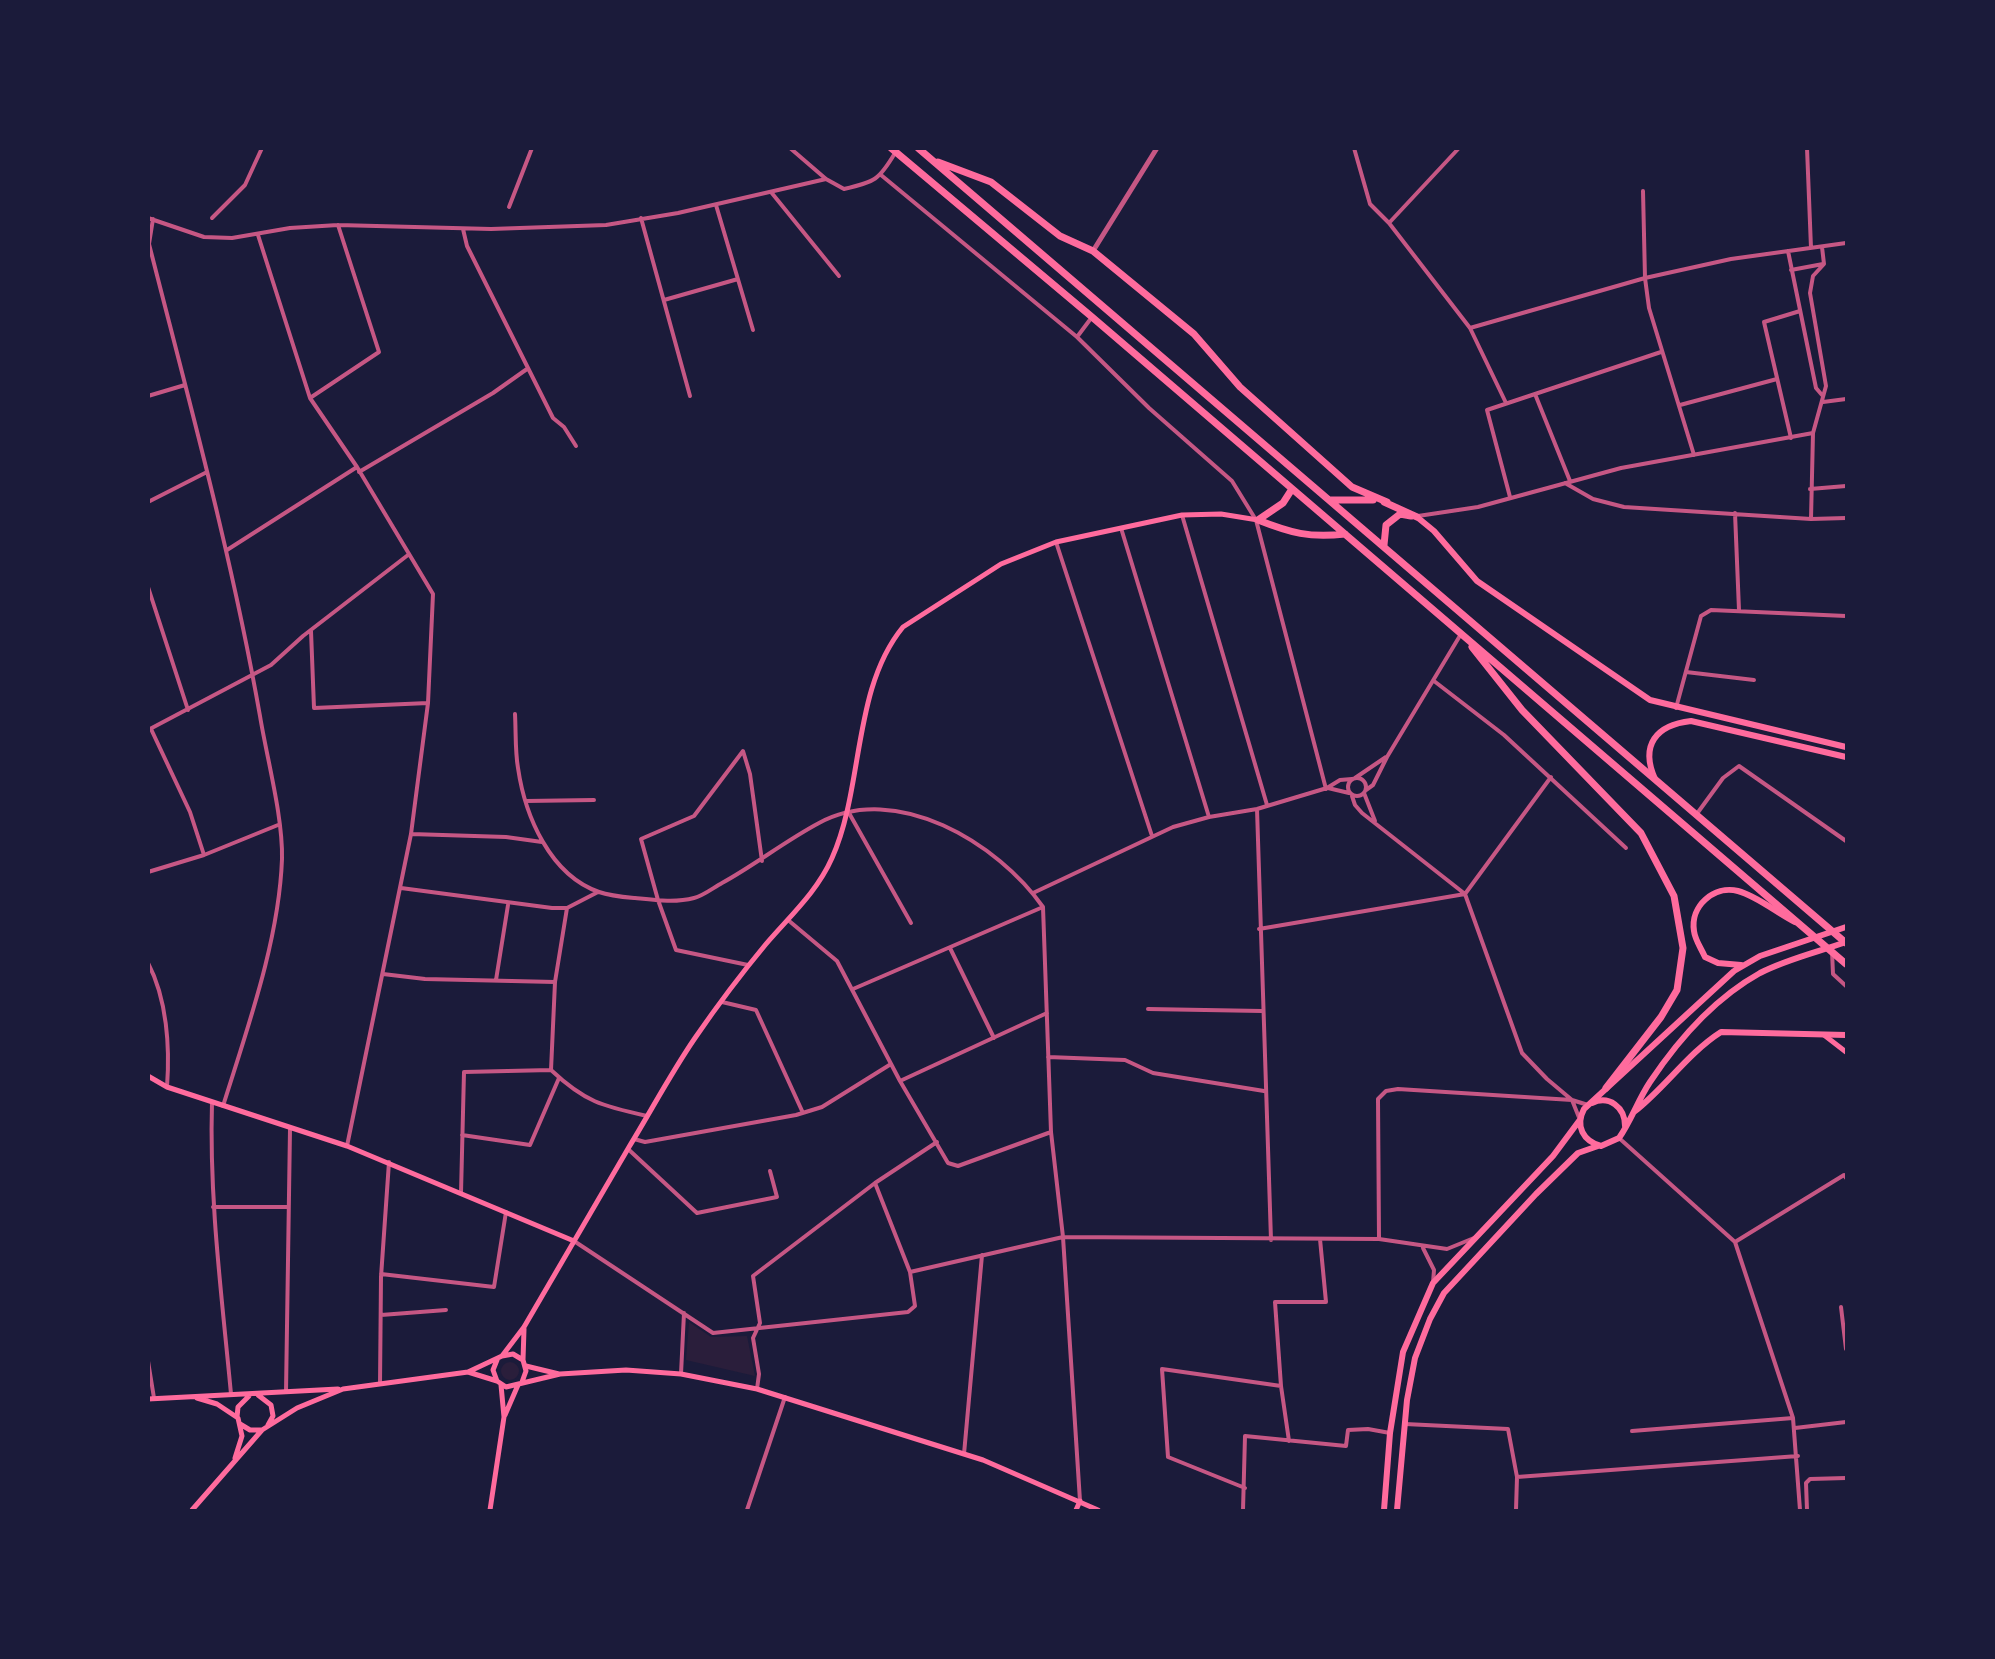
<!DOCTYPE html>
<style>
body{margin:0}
#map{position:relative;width:1995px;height:1659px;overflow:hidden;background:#1b1b3a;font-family:"Archivo Narrow",sans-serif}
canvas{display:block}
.frame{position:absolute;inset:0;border:150px solid #1b1b3a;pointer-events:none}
</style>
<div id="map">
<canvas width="1995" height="1659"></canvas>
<div class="frame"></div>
</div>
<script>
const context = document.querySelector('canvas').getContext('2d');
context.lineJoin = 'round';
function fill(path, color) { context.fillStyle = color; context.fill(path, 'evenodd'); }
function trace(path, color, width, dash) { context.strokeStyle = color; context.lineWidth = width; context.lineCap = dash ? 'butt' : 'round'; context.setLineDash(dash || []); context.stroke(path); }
const green = new Path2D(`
 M689,1322L711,1337L747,1336L755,1376L686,1360Z
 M501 1371a9 9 0 1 1 18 0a9 9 0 1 1-18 0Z`);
const minor = new Path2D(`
 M790,148L826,179
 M1354,148L1370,204L1389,223
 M1459,148L1389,223L1470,328L1506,403
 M1807,148L1811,248
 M881,175L1077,337L1149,408L1232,481L1256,520L1326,789
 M1643,191L1645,278L1649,308L1694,455
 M771,192L839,276
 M716,205L753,330
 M509,207L532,148
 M148,218L204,237L232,238L290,228L338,225L491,229L606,225L678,213L826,179L844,189C875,182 879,180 895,153
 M212,218L245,185L262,148
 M641,218L690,396
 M153,219L149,244C189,401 232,557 260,716C267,759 283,817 282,859C279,941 247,1029 223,1106
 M463,229L467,246L553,418L564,427L576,446
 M258,235L310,398L357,467L433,594L428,703L411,834L347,1146
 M1788,251L1816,388L1822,395
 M1791,270L1823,264
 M664,300L738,279
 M1470,328L1645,278L1731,259L1846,243
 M1077,337L1092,317
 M1535,394L1570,481
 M148,396L185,385
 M310,398L379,352L338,225
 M1823,402L1846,399
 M1680,405L1777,379
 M1791,438L1764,322L1800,311
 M359,472L493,393L527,369
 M1565,483L1593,499L1624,507L1811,519L1846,518
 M1810,489L1846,486
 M1510,497L1487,410L1661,352
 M148,502L207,472
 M1735,513L1739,610
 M1182,515L1267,805
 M1418,516L1478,507L1621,468L1813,433
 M1811,519L1813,433L1826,386L1810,293L1813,276L1824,264L1822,247
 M1121,528L1209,817
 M1056,542L1152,836
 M227,550L357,467
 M148,587L188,710
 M311,631L314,708L428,703
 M1686,672L1754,680
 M1434,681L1504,735L1626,848
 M1676,708L1701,616L1711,610L1846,616
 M515,714C516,732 515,751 518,768C525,816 550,875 599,892C610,896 623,897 635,898C654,900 675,903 694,898C703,896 713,888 722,883C755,865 785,841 819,823C896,781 998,843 1043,907L1051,1132L1063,1237L1080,1501
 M148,730L271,665L303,636L408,555
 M1348 787a9 9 0 1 1 18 0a9 9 0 1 1-18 0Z
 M1355,778L1386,757
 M1328,788L1349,793
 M1366,790L1373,785L1387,757L1461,634
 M1364,793L1375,821
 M1352,796L1355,805L1362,813L1465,894L1522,1053L1547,1079L1572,1100L1588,1105
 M526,801L594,800
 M1257,809L1271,1240
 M849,813L911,923
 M1696,815L1723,778L1739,766L1846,841
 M411,834L506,837L542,842
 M204,855L278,825
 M148,872L204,855L190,812L151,729
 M401,888L552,908H567L598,892
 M1033,893L1173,827L1209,817L1257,809L1327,788L1340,780L1352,779
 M567,908L555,982L551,1070C585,1102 602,1106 647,1116
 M788,920L837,961L900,1081L948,1163L958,1166L1051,1132
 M1259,929L1465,894L1551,777
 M950,948L994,1038
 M1832,951L1833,974L1846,986
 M148,963C167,999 170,1047 167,1087
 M748,965L676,950L658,900L641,839L694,816L743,751L750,774L762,861
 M383,974L425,979L555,982
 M496,980L508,905
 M853,989L1043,907
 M722,1002L756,1010L803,1113
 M1148,1009L1262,1011
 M1048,1057L1125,1060L1153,1073L1264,1091
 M900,1081L1047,1013
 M212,1102C209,1200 222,1297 231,1394
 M462,1135L530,1145L559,1078
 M1619,1138L1735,1242L1793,1418L1800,1510
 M634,1139L645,1142L796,1115L822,1107L891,1064
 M628,1149L697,1213L777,1197L770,1171
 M461,1193L464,1072L551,1070
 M213,1207H288
 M1379,1239L1378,1099L1386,1091L1398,1089L1572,1100L1580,1120
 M574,1241L713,1333L908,1312L915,1306L910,1272L875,1183
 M1735,1242L1844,1175L1846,1178
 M1423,1248L1434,1270L1433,1283
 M910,1272L1063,1237L1379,1239L1447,1249L1474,1238
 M381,1274L494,1287L506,1212
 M1841,1307L1846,1349
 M381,1315L446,1310
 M148,1361L154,1398
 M681,1374L684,1313
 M380,1384L381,1277L389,1162
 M1281,1386L1289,1441
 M757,1389L759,1374L753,1338L760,1323L753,1276L875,1183L937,1142
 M286,1392L290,1129
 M1405,1424L1508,1429L1517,1477L1516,1510
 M1795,1428L1846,1422
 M1632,1431L1793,1418
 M964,1454L982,1255
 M1517,1477L1798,1456
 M1245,1488L1168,1457L1162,1369L1281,1386L1275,1302H1326L1320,1239
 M747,1510L785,1397
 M1243,1510L1245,1436L1346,1446L1348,1430L1368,1429L1390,1433
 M1807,1510L1806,1483L1810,1479L1846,1478`);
const tertiary = new Path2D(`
 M1093,251L1157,148`);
const secondary = new Path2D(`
 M1824,1035L1846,1052
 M148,1076L167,1087L347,1146L574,1241
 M502,1356L513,1354L523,1360L526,1371L522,1382
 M523,1360L524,1329
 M526,1366L559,1374
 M468,1372L497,1381L506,1387L560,1374L626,1370L681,1374L757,1389L983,1460L1098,1510
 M497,1381L493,1370L497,1360
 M258,1395L271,1405L273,1416L268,1425
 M197,1398L217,1404L238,1418L242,1436L235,1458
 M148,1399L338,1389
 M505,1415L518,1385
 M237,1417L238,1407L249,1396
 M240,1424L250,1430H262L297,1408L343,1389L468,1372L502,1356L524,1327C559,1267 594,1207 629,1147C651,1111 671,1073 695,1038C717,1006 741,974 766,944C790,916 817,892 832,858C864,787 852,689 903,627L1001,564L1056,542L1182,515L1221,514L1258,520
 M192,1510L262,1430
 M490,1510L504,1417L501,1385
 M1076,1510L1080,1501`);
const primary = new Path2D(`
 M1417,517L1434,531L1477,581L1650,700L1846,747
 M1655,779C1640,745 1656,725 1691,721L1846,757
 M1846,927L1760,956L1734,971L1584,1109C1575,1126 1583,1141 1601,1146L1619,1138C1631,1121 1638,1100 1650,1082C1678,1040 1715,998 1760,973C1787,959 1818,952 1846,942
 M1741,965L1718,963L1705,957C1701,948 1695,940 1694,931C1690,906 1714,885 1738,891C1757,896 1777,913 1795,922
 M1592,1103C1609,1095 1625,1107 1625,1126
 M1634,1112C1665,1088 1688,1053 1721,1032L1846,1035
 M1384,1510L1390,1433L1403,1352L1433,1283L1553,1156L1579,1121
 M1397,1510L1407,1400L1415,1358L1430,1319L1444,1293L1536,1194L1578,1153L1598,1146`);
const trunk = new Path2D(`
 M891,148L1092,317L1846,964
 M918,148L1846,943
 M938,162L991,182L1060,236L1093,251L1194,334L1240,387L1352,487L1387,502
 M1330,500H1373
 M1384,502L1417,517
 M1258,520C1291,533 1309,538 1345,534
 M1258,520L1283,503L1292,489
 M1384,545L1386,525L1400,514L1411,516
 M1472,647L1522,710L1641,833L1674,896L1683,948L1677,990L1661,1017L1606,1088`);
fill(green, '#2a1e3b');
trace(minor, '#c65784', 4);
trace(tertiary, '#c65784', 5);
trace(secondary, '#ff6b9d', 5);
trace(primary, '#ff6b9d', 6);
trace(trunk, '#ff6b9d', 7);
</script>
